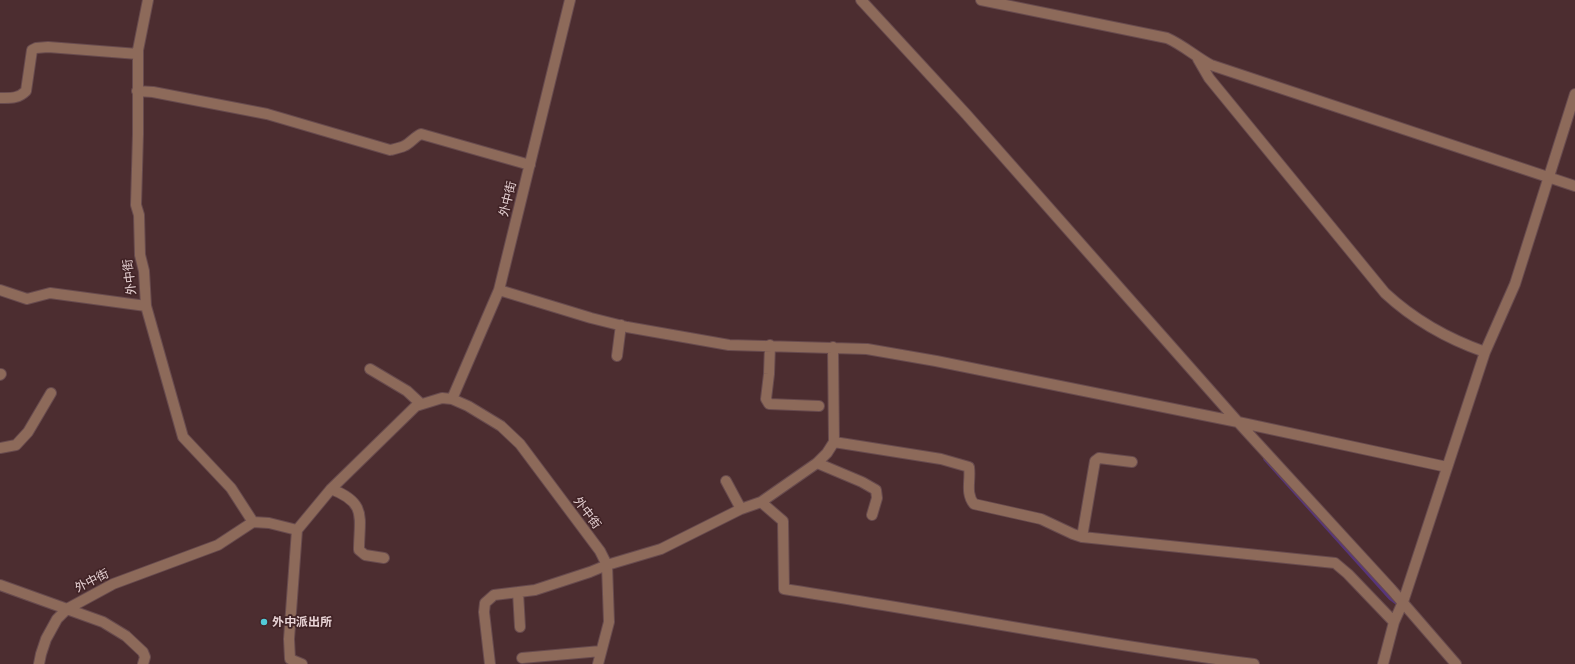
<!DOCTYPE html>
<meta charset="utf-8">
<style>
body{margin:0}
canvas{display:block;background:#4c2d30}
</style>
<canvas width="1575" height="664"></canvas>
<script>
const context = document.querySelector('canvas').getContext('2d');
context.lineJoin = 'round';
function trace(path, color, width, dash) { context.strokeStyle = color; context.lineWidth = width; context.lineCap = dash ? 'butt' : 'round'; context.setLineDash(dash || []); context.stroke(path); }
function label(font, color, halo, rows, align = 'center') {
  context.font = font + ' "Alegreya Sans","Noto Sans TC",sans-serif'; context.lineWidth = 3.5; context.setLineDash([]); context.textBaseline = 'middle'; context.strokeStyle = halo; context.fillStyle = color; for (const [text, x, y, turn = 0] of rows) {
    context.save(); context.translate(x, y); context.rotate((+turn || 0) * Math.PI / 180); context.textAlign = isNaN(turn) ? turn : align; if (halo) context.strokeText(text, 0, 0); context.fillText(text, 0, 0); context.restore();
  }
}
const stream = new Path2D(`
 M1265,459L1390,598L1398,604L1397,607`);
const minor = new Path2D(`
 M148,0L138,50V134L136,205L139,215L140,255L144,271L146,306L183,437L231,488L253,522L269,523L297,530L289,639L290,659L302,664
 M861,0L966,114L1238,422L1391,589L1456,664
 M981,0L1167,38C1183,45 1196,57 1211,65L1575,186
 M1198,59L1209,78L1385,293C1414,320 1448,339 1485,352
 M137,91L153,92L267,114L390,150C394,149 400,148 404,146C411,143 414,137 421,134L530,165
 M0,98C10,98 18,99 26,91L32,50L36,48L48,47L138,54
 M0,290L27,299L50,293L146,306
 M499,290L591,318L627,327L729,345L867,349L936,361L1238,422L1447,467
 M770,345L769,374L766,399L769,404L819,406
 M833,347L834,442
 M617,356L621,325
 M370,369L407,391L421,404
 M0,375L1,374
 M452,399L499,290L570,0
 M0,448L16,445L28,432L51,393
 M817,463L862,482L876,490L877,498L872,515
 M726,481L741,509
 M331,489C368,503 359,518 359,550L365,555L384,558
 M761,502L783,521L784,589C941,613 1096,644 1254,664
 M297,530L331,489L416,406L442,398L452,399L468,406L501,426L520,444L600,551L607,565L609,622L598,664
 M1082,537L1095,461L1099,458L1132,462
 M0,585L103,622L126,636L143,652L145,657L143,664
 M518,592L520,627
 M522,658L601,651
 M39,664L41,654L46,639L57,619L67,609L113,584L218,545L253,522
 M490,664L484,612L485,603L494,595L535,590L590,572L607,565L661,549L741,509L761,502L817,463L827,453L834,442L941,459L969,467C971,480 965,493 974,504L1041,519L1073,534L1082,537L1335,563L1348,574L1394,622
 M1383,664L1394,622L1403,602L1485,352L1515,284L1575,94`);
const markers = [
 [264,622,4,"#52cbd8"]
];
const streetNames = [
 ["外中街",508,199,-76],
 ["外中街",130,277,-97],
 ["外中街",587,513,53],
 ["外中街",92,581,-27]
];
const poiNames = [
 ["外中派出所",272,622]
];
trace(stream, '#58367b', 3.5);
trace(minor, '#684b4e', 12);
trace(minor, '#8d6a5a', 10);
for (const [x, y, r, color] of markers) { const dot = new Path2D(); dot.arc(x, y, r, 0, 2 * Math.PI); context.fillStyle = color; context.fill(dot); trace(dot, '#412326', 1.5); }
label('12px', '#e7d2d4', '#412326', streetNames);
label('bold 12px', '#e7d2d4', '#412326', poiNames, 'left');
</script>
